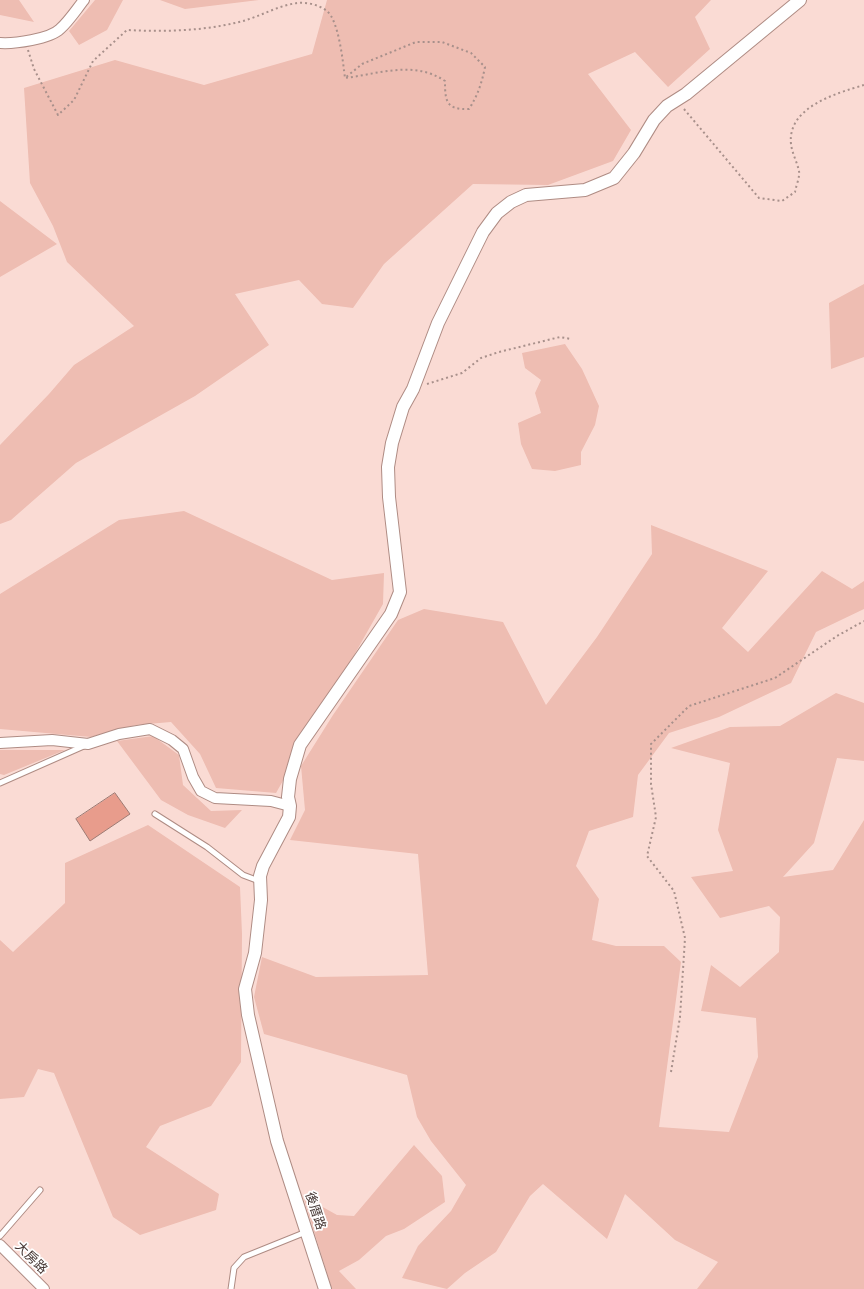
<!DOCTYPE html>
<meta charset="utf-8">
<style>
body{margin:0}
canvas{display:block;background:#fadbd4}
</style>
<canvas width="864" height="1289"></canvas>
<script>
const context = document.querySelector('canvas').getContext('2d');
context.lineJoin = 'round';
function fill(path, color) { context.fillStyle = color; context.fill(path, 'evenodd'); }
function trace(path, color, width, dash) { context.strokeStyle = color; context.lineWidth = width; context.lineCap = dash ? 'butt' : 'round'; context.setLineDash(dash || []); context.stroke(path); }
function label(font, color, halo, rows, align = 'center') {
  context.font = font + ' "Libre Baskerville","Noto Sans TC",serif'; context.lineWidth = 3.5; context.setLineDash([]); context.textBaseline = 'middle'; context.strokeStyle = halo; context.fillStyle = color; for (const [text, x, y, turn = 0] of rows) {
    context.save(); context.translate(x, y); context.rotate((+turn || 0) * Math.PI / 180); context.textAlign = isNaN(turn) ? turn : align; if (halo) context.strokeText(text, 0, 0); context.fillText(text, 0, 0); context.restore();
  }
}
const green = new Path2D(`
 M0,0H19L34,22L0,15Z
 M95,0H123L107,30L79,45L69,31Z
 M160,0H259L185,9Z
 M327,0H711L695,17L710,49L668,87L635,52L588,74L631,130L613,161L548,185L473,184L384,264L353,308L322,304L299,280L235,294L269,345L195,396L76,463L11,520L0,524V445L49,394L74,365L134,326L67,262L53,226L30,183L24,88L115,60L204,85L312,54Z
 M0,201L57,244L0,277Z
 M864,284V357L831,369L829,303Z
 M565,344L582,369L599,406L595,425L581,452V465L555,471L532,469L521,444L518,423L541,413L535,393L541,380L525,368L522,353Z
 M184,511L332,580L384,573L383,604L276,793L216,788L200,754L171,722L136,725L91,737L0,729V594L119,520Z
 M651,525L768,571L722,628L748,652L822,571L852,589L864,581V609L816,632L791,683L719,717L669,733L638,775L633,817L589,831L576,866L599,899L592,940L616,946H664L681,962L659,1127L729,1132L758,1057L756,1018L701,1011L711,965L740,987L779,952L780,917L769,906L720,918L691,877L733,871L718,830L730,763L671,748L730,727L780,726L836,693L864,703V761L837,758L814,843L783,877L833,870L864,820V1289H697L718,1262L675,1240L625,1194L607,1239L543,1184L530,1196L496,1252L465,1273L447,1289L402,1278L418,1246L451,1211L466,1185L431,1141L417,1117L407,1075L264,1034L254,997L262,957L316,977L428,975L418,854L290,840L305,810L301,766L333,715L398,620L424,609L503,622L546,705L597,637L652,554Z
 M153,736L179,755L183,785L211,811L242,810L225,828L188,815L161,800L117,741Z
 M0,750H65L4,775L0,774Z
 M148,825L240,887L242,934L241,1062L211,1106L160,1126L146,1147L219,1194L216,1210L140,1235L113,1217L54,1073L38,1069L24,1097L0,1099V940L13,952L65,903V863Z
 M414,1145L442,1176L445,1202L404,1229L386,1236L359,1260L339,1271L356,1289H332L303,1196L337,1215L354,1216Z`);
const building = new Path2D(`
 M115,793L130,814L90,841L76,819Z`);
const path = new Path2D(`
 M28,50L34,69L58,115L74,100L93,61L127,30C166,32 205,31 243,21C261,16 279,5 298,3C308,2 319,5 327,11C339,21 343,63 345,78C378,74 414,60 445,81C445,101 446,110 469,109C478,95 482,82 485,67L471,53L442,42H416L362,64L345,78
 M684,109L759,198L782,201L795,192C796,186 800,177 799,171C797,162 792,153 791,144C787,107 837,93 864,85
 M427,384L462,373L481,358L499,352L560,337L571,339
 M671,1072L680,1017L685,938L674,891L647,856L656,817L651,784V744L689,706L775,678L837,636L864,621`);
const service = new Path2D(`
 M0,783L86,745
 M155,814L207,847L243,875L259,881
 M0,1236L40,1190
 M231,1289L234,1268L244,1257L306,1232`);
const minor = new Path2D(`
 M0,43C14,44 50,39 60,29C69,21 76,10 84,0
 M0,743L52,740L88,744L119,734L150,729L172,740L183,749L193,777L201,791L215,798L271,801L290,806
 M0,1245L44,1289`);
const tertiary = new Path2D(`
 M325,1289L277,1141L248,1015L245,989L255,953L261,900L260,876L263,866L289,817L290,806L288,797L290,779L300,745L391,614L400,592L389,497L388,467L392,443L403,407L413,389L438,323L483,232L497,213L511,202L526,195L585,190L614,178L634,153L654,120L667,106L686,94L800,0`);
const streetNames = [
 ["後厝路",315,1211,72],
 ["大房路",31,1258,45]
];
fill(green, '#eebdb2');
fill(building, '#e89c8c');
trace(building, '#9d7b74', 1);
trace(service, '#af8c84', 7);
trace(minor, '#af8c84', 12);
trace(tertiary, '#af8c84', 14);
trace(path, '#a8908b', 2, [2, 3]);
trace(service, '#fff', 5);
trace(minor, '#fff', 10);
trace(tertiary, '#fff', 12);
label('13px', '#473835', '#fff', streetNames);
</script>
